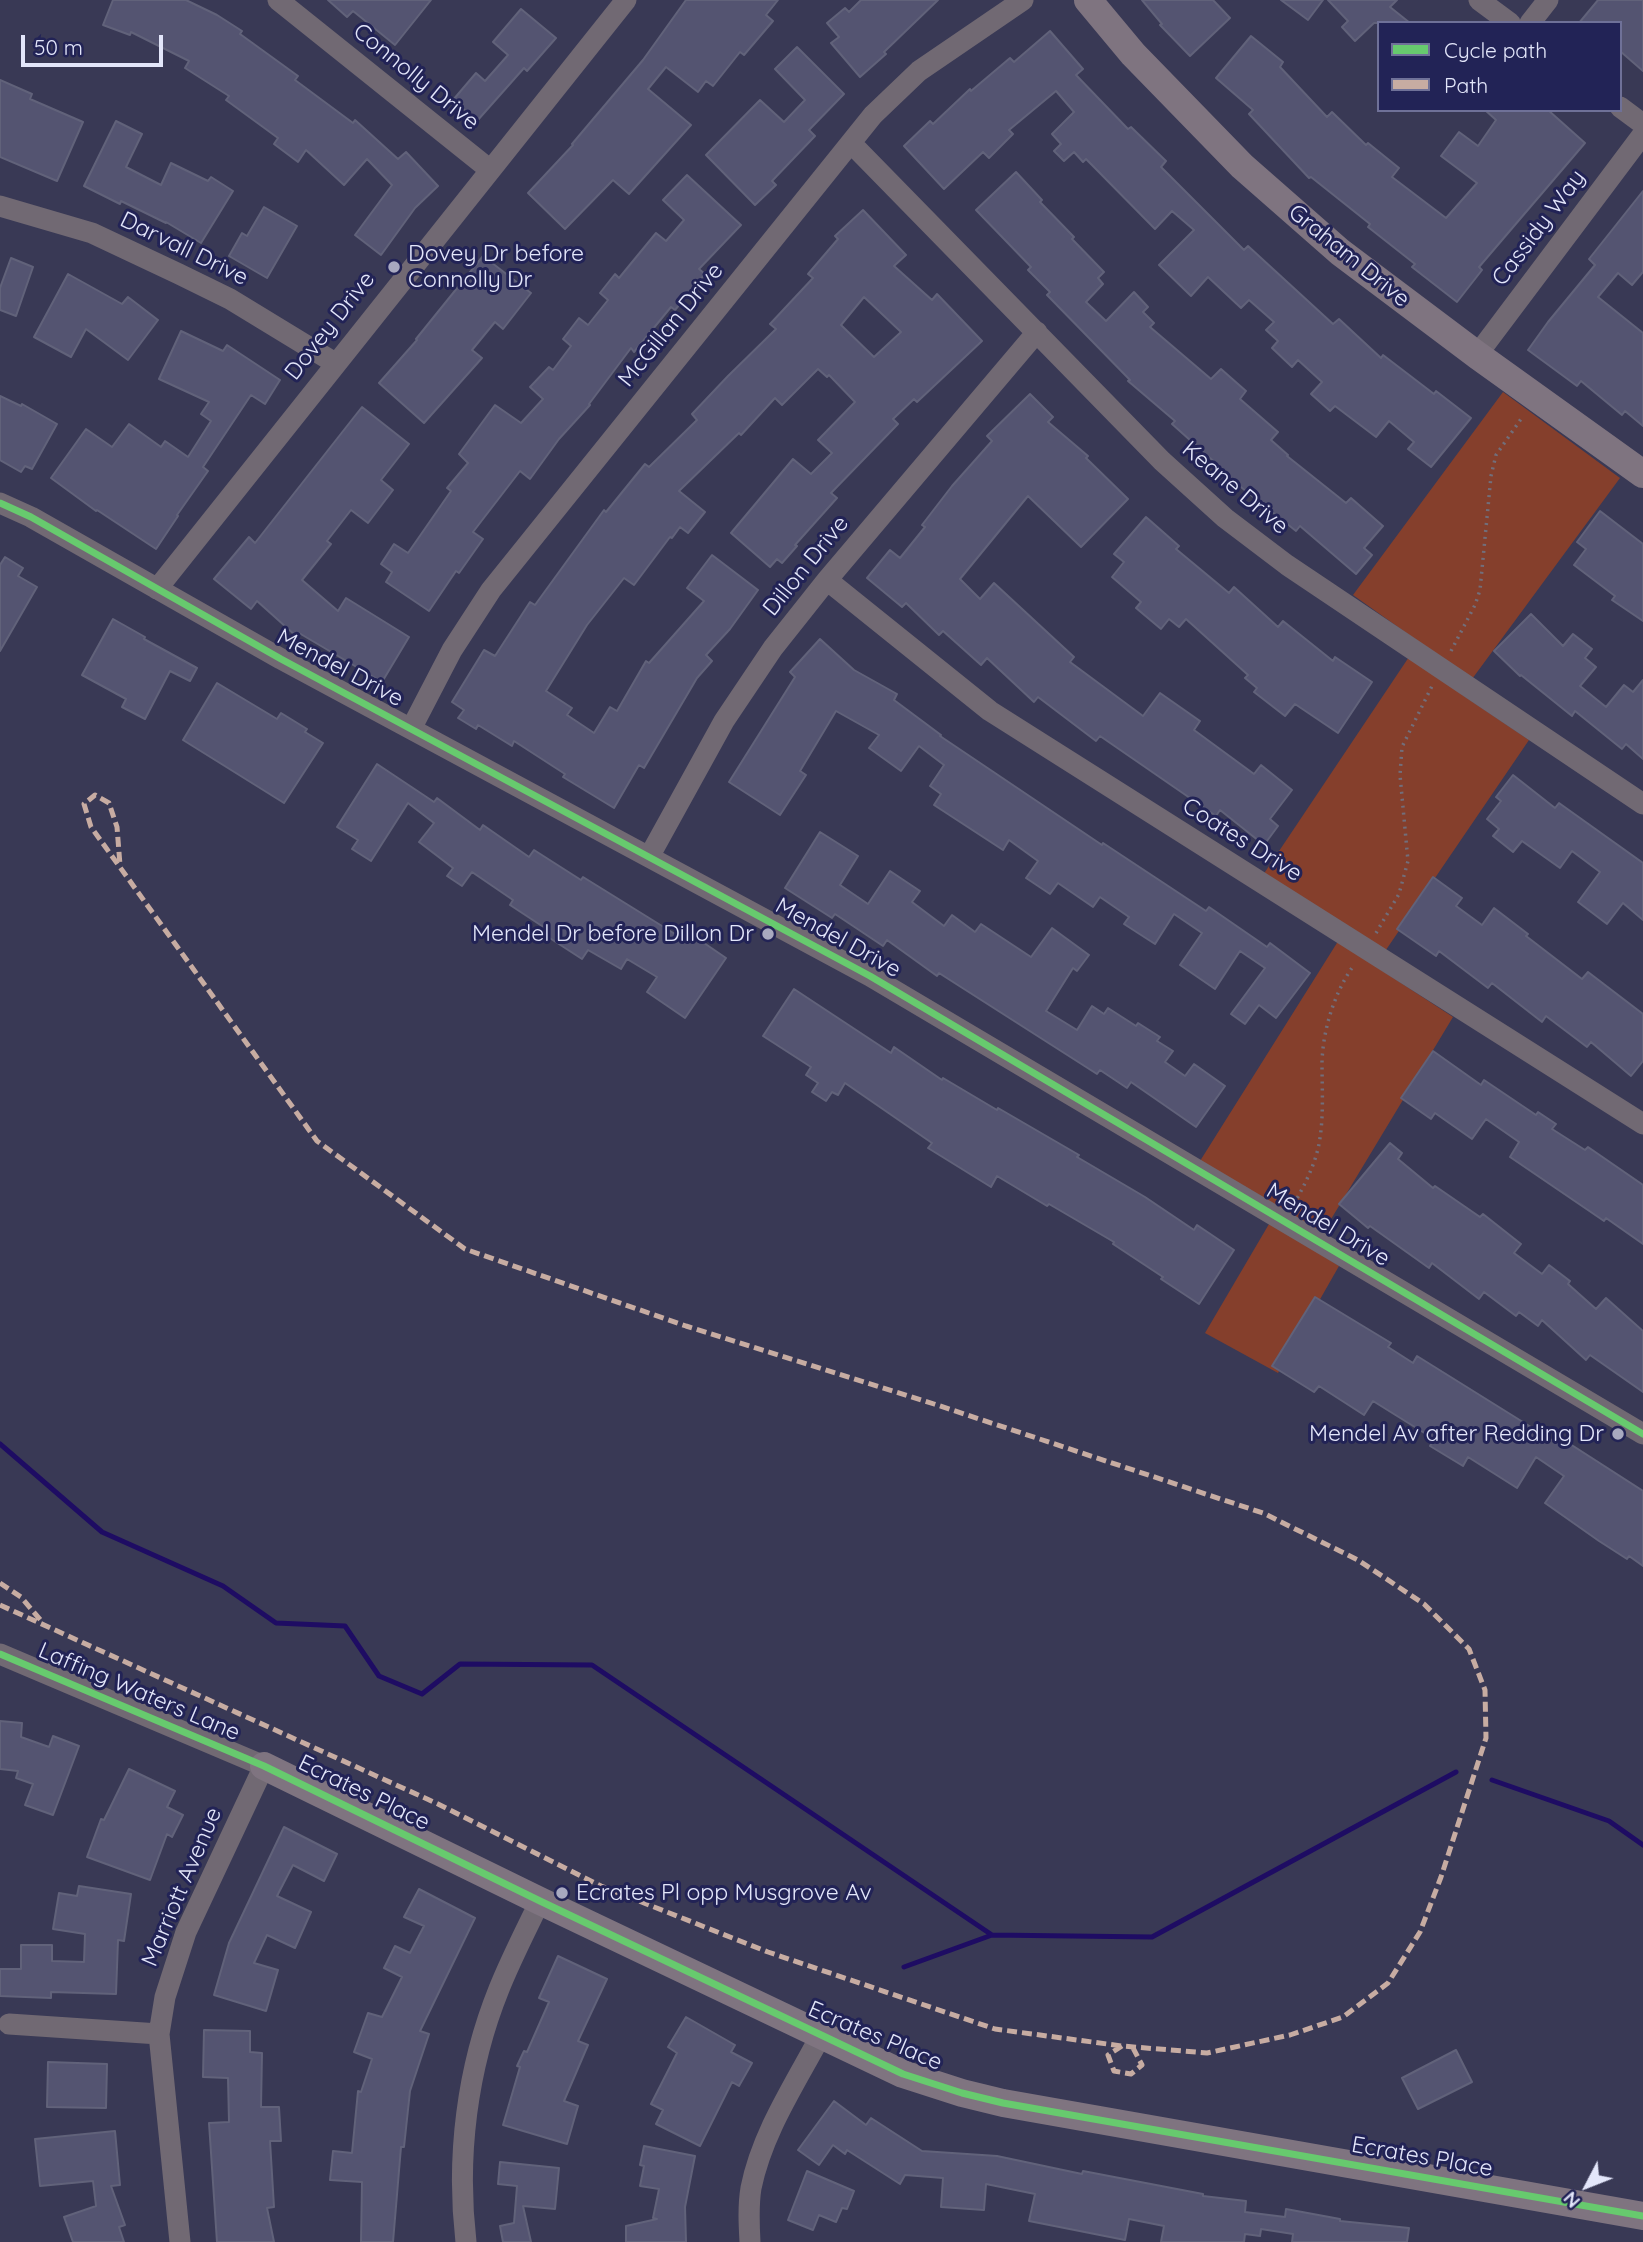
<!DOCTYPE html>
<style>
body{margin:0}
#map{position:relative;width:1643px;height:2242px;overflow:hidden;background:#393955;font-family:Quicksand,sans-serif}
canvas{display:block}
.legend{position:absolute;left:1377px;top:21px;width:245px;height:91px;box-sizing:border-box;background:#222356;border:2px solid #6f7198;margin:0;padding:9px 12px;list-style:none;font-size:21px;color:#e3e6fa}
.legend li{display:flex;align-items:center;gap:14px;height:35px}
.legend b{width:35px;border:2px solid #6f7198}
.north{position:absolute;left:1552px;top:2151px;width:70px;height:70px;-webkit-text-stroke:5px #222356;paint-order:stroke;rotate:228deg;font-size:19px;font-weight:700;line-height:28px;text-align:center;color:#e3e6fa}
.north::after{content:'';display:block;margin:auto;width:24px;height:32px;background:#e3e6fa;clip-path:polygon(50% 0,100% 100%,50% 72%,0 100%)}
.scale{position:absolute;left:21px;top:35px;width:142px;height:32px;box-sizing:border-box;border:4px solid #e3e6fa;border-top:0;padding-left:9px;font-size:21px;line-height:24px;white-space:nowrap;color:#e3e6fa;-webkit-text-stroke:5px #222356;paint-order:stroke}
</style>
<div id="map">
<canvas width="1643" height="2242"></canvas>
<ul class="legend">
<li><b style="height:9px;background:#67ca6e"></b>Cycle path</li>
<li><b style="height:9px;background:#c7aca2"></b>Path</li>
</ul>
<div class="north">N</div>
<div class="scale">50 m</div>
</div>
<script>
const context = document.querySelector('canvas').getContext('2d');
context.lineJoin = 'round';
function fill(path, color) { context.fillStyle = color; context.fill(path, 'evenodd'); }
function trace(path, color, width, dash) { context.strokeStyle = color; context.lineWidth = width; context.lineCap = dash ? 'butt' : 'round'; context.setLineDash(dash || []); context.stroke(path); }
function label(font, color, halo, rows, align = 'center') {
  context.font = font + ' Quicksand,sans-serif'; context.lineWidth = 6; context.setLineDash([]); context.textBaseline = 'middle'; context.strokeStyle = halo; context.fillStyle = color; for (const [text, x, y, turn = 0] of rows) {
    context.save(); context.translate(x, y); context.rotate((+turn || 0) * Math.PI / 180); context.textAlign = isNaN(turn) ? turn : align; if (halo) context.strokeText(text, 0, 0); context.fillText(text, 0, 0); context.restore();
  }
}
const green = new Path2D(`
 M1503,392L1620,478L1461,694L1529,740L1375,966L1453,1017L1313,1249L1339,1266L1278,1373L1205,1333L1279,1207L1200,1161L1347,927L1263,875L1419,642L1353,595Z`);
const stream = new Path2D(`
 M0,1444L102,1532L223,1586L276,1623L345,1626L379,1676L422,1694L460,1664L592,1665L992,1935L1152,1937L1456,1772
 M1492,1780L1609,1821L1643,1845
 M904,1967L992,1935`);
const building = new Path2D(`
 M113,0H186L217,15L242,31L240,34L298,76L295,80L353,123L355,120L398,159L406,152L438,186L415,208L381,255L355,235L392,185L367,159L344,185L306,150L298,162L274,144L278,138L226,100L229,96L185,68L189,61L131,32L130,35L103,25Z
 M328,0H431L395,45L353,11L347,17Z
 M686,0H778L766,15L773,21L744,55L740,52L713,86L706,81L698,92L666,67L648,89L691,125L629,194L613,180L565,229L528,193L573,145L572,144L643,60Z
 M861,0H938L884,52L886,54L860,77L831,43L839,37L827,23L845,8L849,12Z
 M1142,0H1213L1230,18L1190,56L1160,25L1162,24Z
 M1281,0H1323L1308,20Z
 M1328,0H1397L1390,7L1410,23H1374L1355,41L1342,27L1348,21Z
 M1598,0H1643V71L1620,51V23H1579Z
 M521,9L556,38L527,71L524,68L477,121L453,100L476,73L485,81L508,55L493,42Z
 M1050,31L1083,69L1076,75L1128,129L1131,127L1166,161L1161,167L1244,250L1248,246L1333,324L1339,319L1381,358L1383,355L1434,394L1436,391L1471,418L1431,467L1408,449L1414,442L1389,421L1376,437L1335,406L1330,411L1311,394L1322,382L1298,360L1292,367L1272,348L1278,341L1266,330L1274,322L1249,300L1241,308L1208,277L1191,296L1159,265L1194,230L1172,211L1155,229L1086,159L1083,162L1074,152L1064,161L1054,151L1061,144L1052,134L1074,112L1056,91L1009,130L1013,134L989,158L983,152L944,189L904,146L930,121L933,124L970,89L971,91L1010,58L1014,62Z
 M1251,36L1283,62L1280,67L1327,117L1332,112L1366,145L1368,143L1399,168L1392,177L1446,218L1477,183L1441,156L1459,132L1478,146L1496,120L1485,110H1548L1585,143L1479,267L1482,270L1457,302L1412,267L1415,264L1368,227L1370,224L1311,177L1309,178L1249,114L1253,110L1216,78Z
 M797,47L844,94L809,130L815,136L772,181L776,185L755,205L706,155L760,100L784,122L805,100L775,69Z
 M0,80L32,94L30,99L83,122L57,181L0,157Z
 M116,121L142,134L126,167L161,185L171,163L208,181L211,177L233,191L201,243L166,222V223L121,201L120,204L84,186Z
 M1016,172L1042,200L1040,202L1074,237L1072,239L1104,272L1098,278L1103,284L1086,302L1106,321L1134,292L1148,307L1143,312L1154,323L1150,327L1211,379L1221,369L1246,391L1240,399L1278,432L1271,440L1288,455L1287,456L1346,503L1351,498L1383,526L1364,548L1372,555L1356,574L1300,526L1296,531L1217,468L1219,466L1172,424L1175,421L1128,381L1130,380L1047,295L1050,292L1028,270L1031,267L976,210Z
 M687,175L741,225L699,269L705,274L675,310L671,307L634,352L631,348L589,404L590,405L559,439L530,479L520,471L473,532L483,539L459,573L456,571L429,611L386,582L392,572L381,564L394,544L408,553L451,491L447,488L468,463L459,454L495,405L521,423L543,399L530,387L549,367L553,370L571,346L563,339L579,318L588,325L608,300L600,293L615,274L619,278L656,233L666,241L684,220L663,200Z
 M1643,191V272L1632,285L1618,273L1598,297L1643,333V426L1625,411L1622,415L1581,381L1577,386L1528,350L1548,322L1595,265L1589,259Z
 M264,207L297,226L267,278L229,256L242,233L247,236Z
 M863,210L906,255L894,266L932,300L937,294L982,341L917,402L914,399L893,419L898,424L831,493L837,498L795,545L797,546L782,563L777,559L770,567L731,533L793,459L811,474L832,453L818,440L855,402L829,375L827,377L818,369L782,405L775,398L741,435L739,433L679,491L705,512L688,533L680,527L672,538L670,537L634,585L624,578L587,625L546,691L572,708L567,715L594,733L610,707L617,711L646,661L649,663L704,601L687,588L712,555L758,590L730,629L706,655L712,661L697,678L644,768L639,765L614,808L563,777L565,774L514,741L512,746L478,725L476,729L458,718L464,710L452,702L484,650L495,656L530,602L535,605L604,510L606,512L645,464L649,467L697,420L692,414L728,376L776,329L770,324L813,278L808,274L838,239L835,236ZM864,297L901,332L874,357L841,325Z
 M483,256L531,293L503,329L495,322L472,350L482,358L424,423L379,383L417,340L416,339Z
 M11,258L33,267L16,316L0,310V288Z
 M68,274L122,304L128,297L158,320L128,360L86,329L71,357L34,337Z
 M181,331L223,351L227,345L280,380L265,404L251,395L203,467L208,471L177,515L178,516L156,549L97,510L96,511L51,478L86,429L112,447L129,424L161,447L165,441L188,457L211,421L201,414L209,402L159,379Z
 M1030,394L1053,417L1048,422L1088,456L1086,458L1128,499L1081,547L1028,496L960,579L980,599L994,583L1074,657L1070,662L1143,716L1160,693L1200,721L1194,730L1254,774L1261,765L1292,790L1270,819L1278,826L1264,845L1220,810L1216,816L1100,736L1096,741L1038,697L1034,702L987,658L981,665L943,631L939,635L906,603L902,607L867,578L890,550L900,558L925,527L922,525L952,486L992,441L987,436Z
 M0,396L21,406L22,404L57,424L32,469L25,466L21,472L0,460Z
 M362,407L409,444L381,480L393,490L368,523L351,510L327,541L331,544L302,580L338,611L346,598L409,637L382,682L299,633L296,636L257,601L251,609L214,579L249,537L255,543Z
 M1600,511L1643,544V621L1612,600L1615,596L1574,565L1586,549L1577,542Z
 M1146,517L1179,546L1176,549L1229,593L1234,587L1278,627L1283,621L1333,661L1335,657L1372,682L1338,733L1295,704L1285,716L1254,692L1257,688L1245,678L1248,675L1186,619L1179,627L1169,619L1161,629L1136,608L1141,602L1112,577L1124,562L1114,554Z
 M5,557L23,568L18,576L37,587L0,651V565Z
 M1531,614L1563,646L1573,634L1592,649L1585,658L1596,667L1580,686L1606,707L1624,685L1633,692L1643,680V759L1626,744L1622,749L1575,711L1572,716L1521,675L1520,676L1494,651Z
 M113,619L145,637L144,639L197,668L190,681L170,671L145,719L122,707L126,699L82,675Z
 M820,639L854,670L897,694L894,700L941,735L940,736L1102,845L1103,843L1206,911L1209,907L1267,947L1270,943L1310,973L1276,1018L1259,1005L1245,1024L1231,1014L1265,968L1240,951L1215,989L1180,965L1202,933L1174,914L1155,944L1124,924L1129,917L1100,897L1093,907L1058,883L1050,894L1026,878L1038,861L1009,840L1003,850L934,805L941,794L930,786L944,765L919,746L901,771L869,748L879,735L836,711L800,771L806,775L780,815L729,782L795,677L790,672Z
 M217,683L277,719L281,713L307,729L305,732L323,743L284,803L183,740Z
 M377,764L434,802L437,798L480,830L483,825L529,857L534,850L581,880L583,877L683,939L688,932L726,958L685,1018L647,992L657,977L627,959L621,969L588,950L582,959L545,935L548,930L510,905L513,900L472,872L462,886L447,876L453,868L419,842L434,823L408,803L371,861L352,849L358,840L337,827Z
 M1513,775L1555,808L1559,803L1643,863V920L1623,903L1607,924L1578,902L1600,872L1572,851L1560,868L1522,841L1513,852L1493,836L1499,829L1487,819L1501,801L1496,797Z
 M820,832L858,856L840,885L868,904L890,871L920,891L912,902L944,926L952,915L975,932L981,924L1031,957L1052,928L1089,955L1077,971L1073,968L1046,1011L1077,1030L1092,1006L1104,1014L1108,1008L1136,1026L1138,1023L1160,1037L1157,1041L1173,1051L1165,1062L1185,1076L1194,1064L1225,1086L1196,1127L1131,1082L1127,1088L1100,1070L1097,1074L939,973L937,976L887,940L883,946L835,914L832,918L785,888Z
 M1433,877L1462,898L1456,906L1482,925L1494,908L1528,934L1526,936L1582,979L1588,972L1643,1014V1061L1631,1076L1591,1042L1587,1047L1546,1016L1542,1022L1492,983L1488,988L1439,951L1436,956L1397,929Z
 M794,989L891,1053L894,1047L942,1080L943,1078L997,1110L998,1108L1079,1155L1077,1157L1145,1197L1194,1230L1197,1225L1234,1250L1199,1304L1161,1279L1163,1277L1113,1244L1114,1242L1049,1204L1047,1206L997,1176L991,1187L928,1148L932,1143L845,1083L838,1095L832,1092L826,1101L812,1092L818,1083L806,1075L811,1067L763,1036Z
 M1433,1051L1481,1085L1484,1080L1536,1115L1538,1112L1556,1124L1552,1129L1585,1150L1588,1147L1643,1185V1244L1606,1218L1604,1221L1510,1157L1519,1142L1486,1119L1472,1139L1435,1113L1431,1119L1401,1098Z
 M1390,1143L1402,1153L1398,1159L1433,1188L1435,1186L1480,1217L1483,1214L1521,1244L1514,1253L1542,1274L1549,1265L1570,1281L1568,1284L1596,1309L1606,1298L1643,1331V1392L1590,1355L1586,1360L1542,1320L1538,1326L1519,1312L1516,1316L1484,1292L1479,1299L1432,1263L1429,1268L1370,1226L1368,1228L1339,1204Z
 M1315,1297L1391,1343L1388,1347L1413,1363L1417,1356L1563,1447L1567,1442L1643,1491V1566L1629,1556L1627,1559L1599,1541L1545,1503L1564,1476L1536,1457L1517,1488L1468,1457L1463,1466L1430,1446L1434,1439L1373,1401L1364,1415L1319,1386L1314,1392L1272,1366Z
 M0,1721L22,1723L21,1737L49,1747L53,1736L79,1746L53,1815L25,1805L33,1784L16,1778L18,1771L0,1769Z
 M129,1769L175,1791L167,1807L183,1815L172,1837L167,1834L150,1880L87,1857L101,1819L104,1820Z
 M284,1827L337,1854L324,1881L293,1865L277,1896L311,1912L295,1948L267,1935L254,1963L278,1970L266,2011L214,1995L229,1943Z
 M79,1886L131,1894L124,1941L118,1940L116,1994L51,1992V1998L0,1996V1969H21V1945H52V1961L84,1962L85,1934L53,1929L59,1893L77,1896Z
 M419,1889L475,1918L420,2031L429,2034L410,2091L404,2147H401L393,2242H361L362,2182L330,2180L333,2151L352,2153L358,2091L361,2092L372,2059L354,2052L368,2013L382,2017L402,1977L384,1968L395,1946L410,1953L424,1926L404,1917Z
 M558,1956L607,1979L578,2041L588,2045L564,2101L578,2106L567,2144L503,2125L520,2067L517,2066L524,2051L527,2052L549,2002L539,1998Z
 M686,2017L735,2045L731,2052L752,2063L739,2086L732,2082L700,2146L656,2124L663,2110L651,2104L677,2053L668,2047Z
 M204,2030L250,2031V2052L262,2053L261,2107H279L281,2141H270L274,2207L267,2208L274,2242H217L209,2123L229,2122L228,2078L203,2077Z
 M1456,2050L1472,2082L1418,2109L1402,2078Z
 M48,2062L107,2064L106,2108L47,2107Z
 M834,2101L866,2125L871,2118L922,2151L997,2156L1082,2174L1083,2171L1203,2194V2196L1246,2201L1245,2212L1285,2217L1286,2209L1340,2219V2221L1409,2228L1407,2242H1292L1293,2234L1261,2229L1260,2236L1245,2234L1244,2242H1161L1164,2226L1129,2219L1125,2240L1029,2221L1035,2194L986,2184L984,2210L941,2207L943,2178L905,2175L900,2184L847,2150L845,2154L833,2145L819,2165L798,2150Z
 M115,2131L120,2185L111,2186L125,2225L119,2227L124,2242H73L64,2217L96,2206L93,2181L40,2186L35,2139Z
 M644,2146L695,2156L685,2207L686,2242H626V2226L657,2219L653,2218L659,2189L640,2186L644,2166L640,2165Z
 M500,2162L559,2168L555,2209L523,2206L531,2242H503L500,2226L514,2223L517,2186L498,2184Z
 M807,2171L854,2191L847,2209L842,2208L836,2222L819,2215L813,2230L788,2220Z`);
const path = new Path2D(`
 M1451,651L1475,605L1480,590L1491,476L1496,455L1523,416
 M1376,933L1399,894L1408,861L1400,775L1402,747L1432,686
 M1294,1204C1304,1186 1315,1165 1319,1144C1324,1117 1322,1090 1322,1062C1323,1029 1335,991 1354,965`);
const street = new Path2D(`
 M278,0L489,169
 M1479,0L1510,23
 M1530,23L1548,0
 M1620,107L1643,124
 M851,143L1162,461L1225,518L1287,565L1643,804
 M0,206L92,233L179,274L230,299L335,363
 M1477,355L1643,134
 M0,503L31,517L281,659L870,976L1643,1434
 M827,580L990,711L1643,1124
 M157,589L626,0
 M411,729L452,650L491,590L873,115L919,71L1023,0
 M649,857L724,721L773,648L827,580L1037,332
 M0,1654L264,1766L186,1932L165,1997L159,2034L180,2242
 M9,2024L159,2034
 M466,2242C456,2157 467,2068 499,1989C511,1959 526,1930 540,1901
 M750,2242C749,2224 748,2206 751,2188C762,2133 795,2084 821,2035`);
const secondary = new Path2D(`
 M1088,0L1133,54L1242,166L1340,252L1477,355L1643,474
 M264,1766L540,1901L903,2074L962,2093L1003,2103L1643,2216`);
const quiet = new Path2D(`
 M0,1583L21,1597L43,1623
 M0,1605L438,1804L601,1886L768,1952L995,2029L1122,2046L1207,2053L1290,2035L1343,2017L1388,1983L1420,1932L1441,1877L1486,1738L1485,1690L1469,1649L1424,1604L1358,1560L1263,1513L934,1404L686,1326L465,1249L317,1141L91,827L84,804L95,795L109,803L117,827L120,865
 M1122,2046L1108,2055L1114,2071L1131,2074L1142,2065L1132,2046`);
const cycleway = new Path2D(`
 M0,503L31,517L281,659L870,976L1643,1434
 M0,1654L264,1766L540,1901L903,2074L962,2093L1003,2103L1643,2216`);
const markers = [
 [394,267,7,"#a8a9c0"],
 [768,934,7,"#a8a9c0"],
 [1618,1434,7,"#a8a9c0"],
 [562,1893,7,"#a8a9c0"]
];
const streetNames = [
 ["Connolly Drive",416,77,39],
 ["Cassidy Way",1539,228,-53],
 ["Darvall Drive",184,249,26],
 ["Graham Drive",1349,256,39],
 ["McGillan Drive",671,325,-51],
 ["Dovey Drive",330,326,-52],
 ["Keane Drive",1235,488,40],
 ["Dillon Drive",806,566,-51],
 ["Mendel Drive",340,668,28],
 ["Coates Drive",1242,840,32],
 ["Mendel Drive",838,938,29],
 ["Mendel Drive",1328,1225,31],
 ["Laffing Waters Lane",139,1692,23],
 ["Ecrates Place",364,1793,26],
 ["Marriott Avenue",182,1887,-67],
 ["Ecrates Place",875,2036,23],
 ["Ecrates Place",1422,2157,10]
];
const poiNames = [
 ["Dovey Dr before",408,254],
 ["Connolly Dr",408,280],
 ["Mendel Dr before Dillon Dr",754,934,"right"],
 ["Mendel Av after Redding Dr",1604,1434,"right"],
 ["Ecrates Pl opp Musgrove Av",576,1893]
];
fill(green, '#853f2c');
trace(stream, '#1e0c63', 5);
fill(building, '#545471');
trace(building, '#61627a', 2);
trace(path, '#726e7a', 3.5, [2, 5]);
trace(street, '#716973', 21);
trace(secondary, '#7f7480', 28);
trace(quiet, '#c7aca2', 5, [10, 5]);
trace(cycleway, '#67ca6e', 7);
for (const [x, y, r, color] of markers) { const dot = new Path2D(); dot.arc(x, y, r, 0, 2 * Math.PI); context.fillStyle = color; context.fill(dot); trace(dot, '#222356', 2.5); }
label('23px', '#e3e6fa', '#222356', streetNames);
label('23px', '#e3e6fa', '#222356', poiNames, 'left');
</script>
